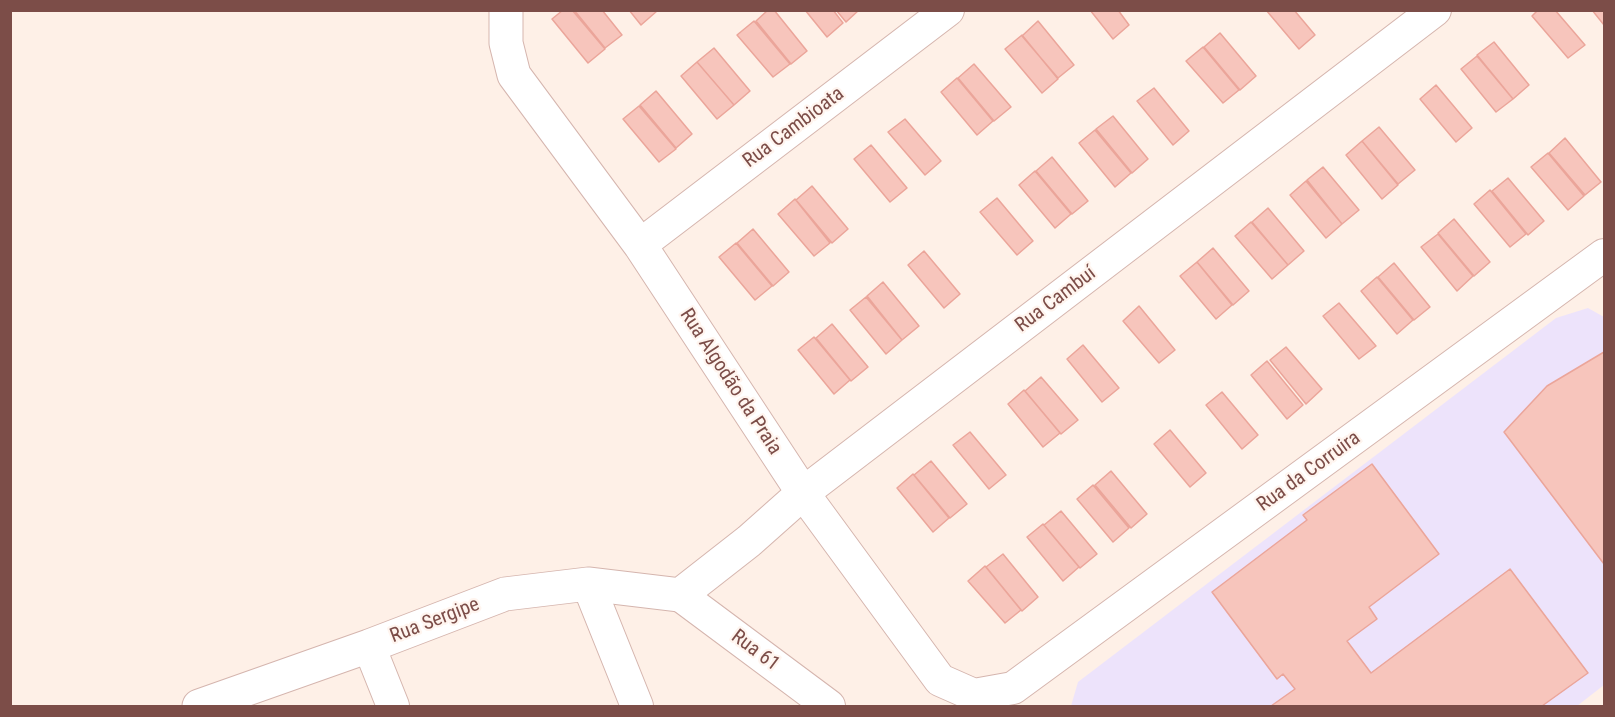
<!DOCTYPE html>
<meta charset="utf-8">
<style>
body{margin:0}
#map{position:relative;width:1615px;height:717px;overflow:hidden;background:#fef0e7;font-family:"Roboto Condensed",sans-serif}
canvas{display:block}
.frame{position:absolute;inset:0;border:12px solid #7c4d48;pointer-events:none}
</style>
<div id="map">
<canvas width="1615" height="717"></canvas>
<div class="frame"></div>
</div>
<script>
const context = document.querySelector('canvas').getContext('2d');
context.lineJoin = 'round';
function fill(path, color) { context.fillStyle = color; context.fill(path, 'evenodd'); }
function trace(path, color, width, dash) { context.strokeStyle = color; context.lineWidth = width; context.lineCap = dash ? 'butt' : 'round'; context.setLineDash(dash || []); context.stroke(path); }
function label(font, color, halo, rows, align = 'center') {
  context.font = font + ' "Roboto Condensed",sans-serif'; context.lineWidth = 4.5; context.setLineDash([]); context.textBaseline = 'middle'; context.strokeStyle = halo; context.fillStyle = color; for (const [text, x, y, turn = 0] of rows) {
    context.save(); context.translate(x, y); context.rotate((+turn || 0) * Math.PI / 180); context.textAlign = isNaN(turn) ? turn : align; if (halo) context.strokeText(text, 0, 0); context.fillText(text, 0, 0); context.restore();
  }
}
const education = new Path2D(`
 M1588,308L1604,317V685L1577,706H1071L1078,682L1556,318Z`);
const building = new Path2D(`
 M563,10H572L605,49L588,63L552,19Z
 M574,10H602L622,35L605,48Z
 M629,10H657V11L641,25Z
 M768,10H774L807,51L791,64L756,21Z
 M805,10H833L843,23L827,37Z
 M836,10H859L846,22Z
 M1090,10H1118L1129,25L1113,39Z
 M1266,10H1294L1315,35L1299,49Z
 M1538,10H1555L1585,45L1568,58L1532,16Z
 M1592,10H1604V25Z
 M754,21L790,64L773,77L737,35Z
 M1038,21L1074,65L1058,78L1022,36Z
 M1220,33L1256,76L1240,90L1204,47Z
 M1022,35L1058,79L1042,93L1005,49Z
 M1494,42L1529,85L1513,99L1477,55Z
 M1203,47L1239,90L1223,103L1186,61Z
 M714,48L750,91L734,105L697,62Z
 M1477,56L1513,99L1496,112L1461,69Z
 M697,62L734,105L717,119L681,76Z
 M974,64L1011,107L994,121L958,78Z
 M957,78L993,121L977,135L941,92Z
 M1436,85L1472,128L1456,142L1420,99Z
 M1154,88L1189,131L1173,145L1137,101Z
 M656,91L692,134L676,148L640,105Z
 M639,106L676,149L659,162L623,119Z
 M1113,116L1148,159L1132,173L1096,129Z
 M905,119L941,161L925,175L888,132Z
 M1379,127L1415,170L1398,184L1362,141Z
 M1095,130L1131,173L1115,187L1079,143Z
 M1565,138L1601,182L1585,195L1549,153Z
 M1362,141L1398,185L1382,199L1346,155Z
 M871,145L907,188L890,202L854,159Z
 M1548,153L1584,196L1568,210L1531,167Z
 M1052,157L1088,201L1072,214L1036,171Z
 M1323,167L1359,210L1342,224L1307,180Z
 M1035,171L1071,214L1055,228L1019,185Z
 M1508,178L1544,221L1528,235L1492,191Z
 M1306,181L1342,224L1326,238L1290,195Z
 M812,186L848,229L832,243L796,200Z
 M1490,190L1526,234L1510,247L1474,204Z
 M997,198L1033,241L1017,255L980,212Z
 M795,199L830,243L814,256L778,214Z
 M1268,208L1304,251L1288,265L1252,222Z
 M1454,219L1490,262L1474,276L1438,233Z
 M1251,222L1288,265L1272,279L1235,236Z
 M753,229L789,272L773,286L737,243Z
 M1438,234L1473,276L1457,291L1421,247Z
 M736,243L772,286L755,300L719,257Z
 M1213,248L1249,291L1233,305L1197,262Z
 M924,251L960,294L944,308L908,265Z
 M1197,262L1232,305L1216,319L1180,276Z
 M1394,263L1430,307L1414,320L1378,277Z
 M1377,277L1413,320L1397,334L1361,291Z
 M883,282L919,326L902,340L867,296Z
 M866,297L902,340L886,354L850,310Z
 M1339,303L1376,346L1359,359L1323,316Z
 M1139,306L1175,350L1159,363L1123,321Z
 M832,324L868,367L851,381L816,338Z
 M814,337L850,380L834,394L798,350Z
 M1083,345L1119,388L1102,402L1067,359Z
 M1286,347L1322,389L1306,404L1270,360Z
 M1604,352V564L1504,432L1547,386Z
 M1267,361L1303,405L1287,419L1251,375Z
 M1041,377L1078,420L1061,434L1025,391Z
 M1024,390L1060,433L1043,447L1008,404Z
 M1222,392L1258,435L1242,449L1206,405Z
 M1170,430L1206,473L1190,487L1154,444Z
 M970,432L1006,475L989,489L953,445Z
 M931,461L967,504L950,518L914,475Z
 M1372,464L1439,554L1369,607L1377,619L1347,641L1371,673L1510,569L1588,673L1542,706H1271L1295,689L1283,674L1277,679L1212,592L1307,520L1303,515Z
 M1111,471L1147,514L1131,528L1095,485Z
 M913,474L949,518L933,532L897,488Z
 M1093,485L1129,528L1113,542L1077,499Z
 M1061,511L1097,554L1080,568L1044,525Z
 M1043,524L1079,567L1063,581L1027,537Z
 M1003,554L1038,597L1022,611L986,567Z
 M985,566L1021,610L1005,623L968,581Z`);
const minor = new Path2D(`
 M1435,10L803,493L940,680L974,695L1013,688L1604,255
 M640,245L948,10
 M588,584L637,706
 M680,595L829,706
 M369,646L393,706`);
const tertiary = new Path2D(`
 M199,706L369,646L505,594L588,584L680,595L749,541L803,493L640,245L514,75L506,43V10`);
const streetNames = [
 ["Rua Cambioata",794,128,-37],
 ["Rua Cambuí",1056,300,-37],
 ["Rua Algodão da Praia",730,382,57],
 ["Rua da Corruira",1309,472,-36],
 ["Rua Sergipe",435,621,-21],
 ["Rua 61",755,651,37]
];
fill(education, '#ede3fb');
fill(building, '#f7c5bc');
trace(building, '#eba59a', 1.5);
trace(minor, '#d5b5ae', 34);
trace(tertiary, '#d5b5ae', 35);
trace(minor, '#fff', 32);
trace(tertiary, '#fff', 33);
label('20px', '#7c4d48', '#fff5ef', streetNames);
</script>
